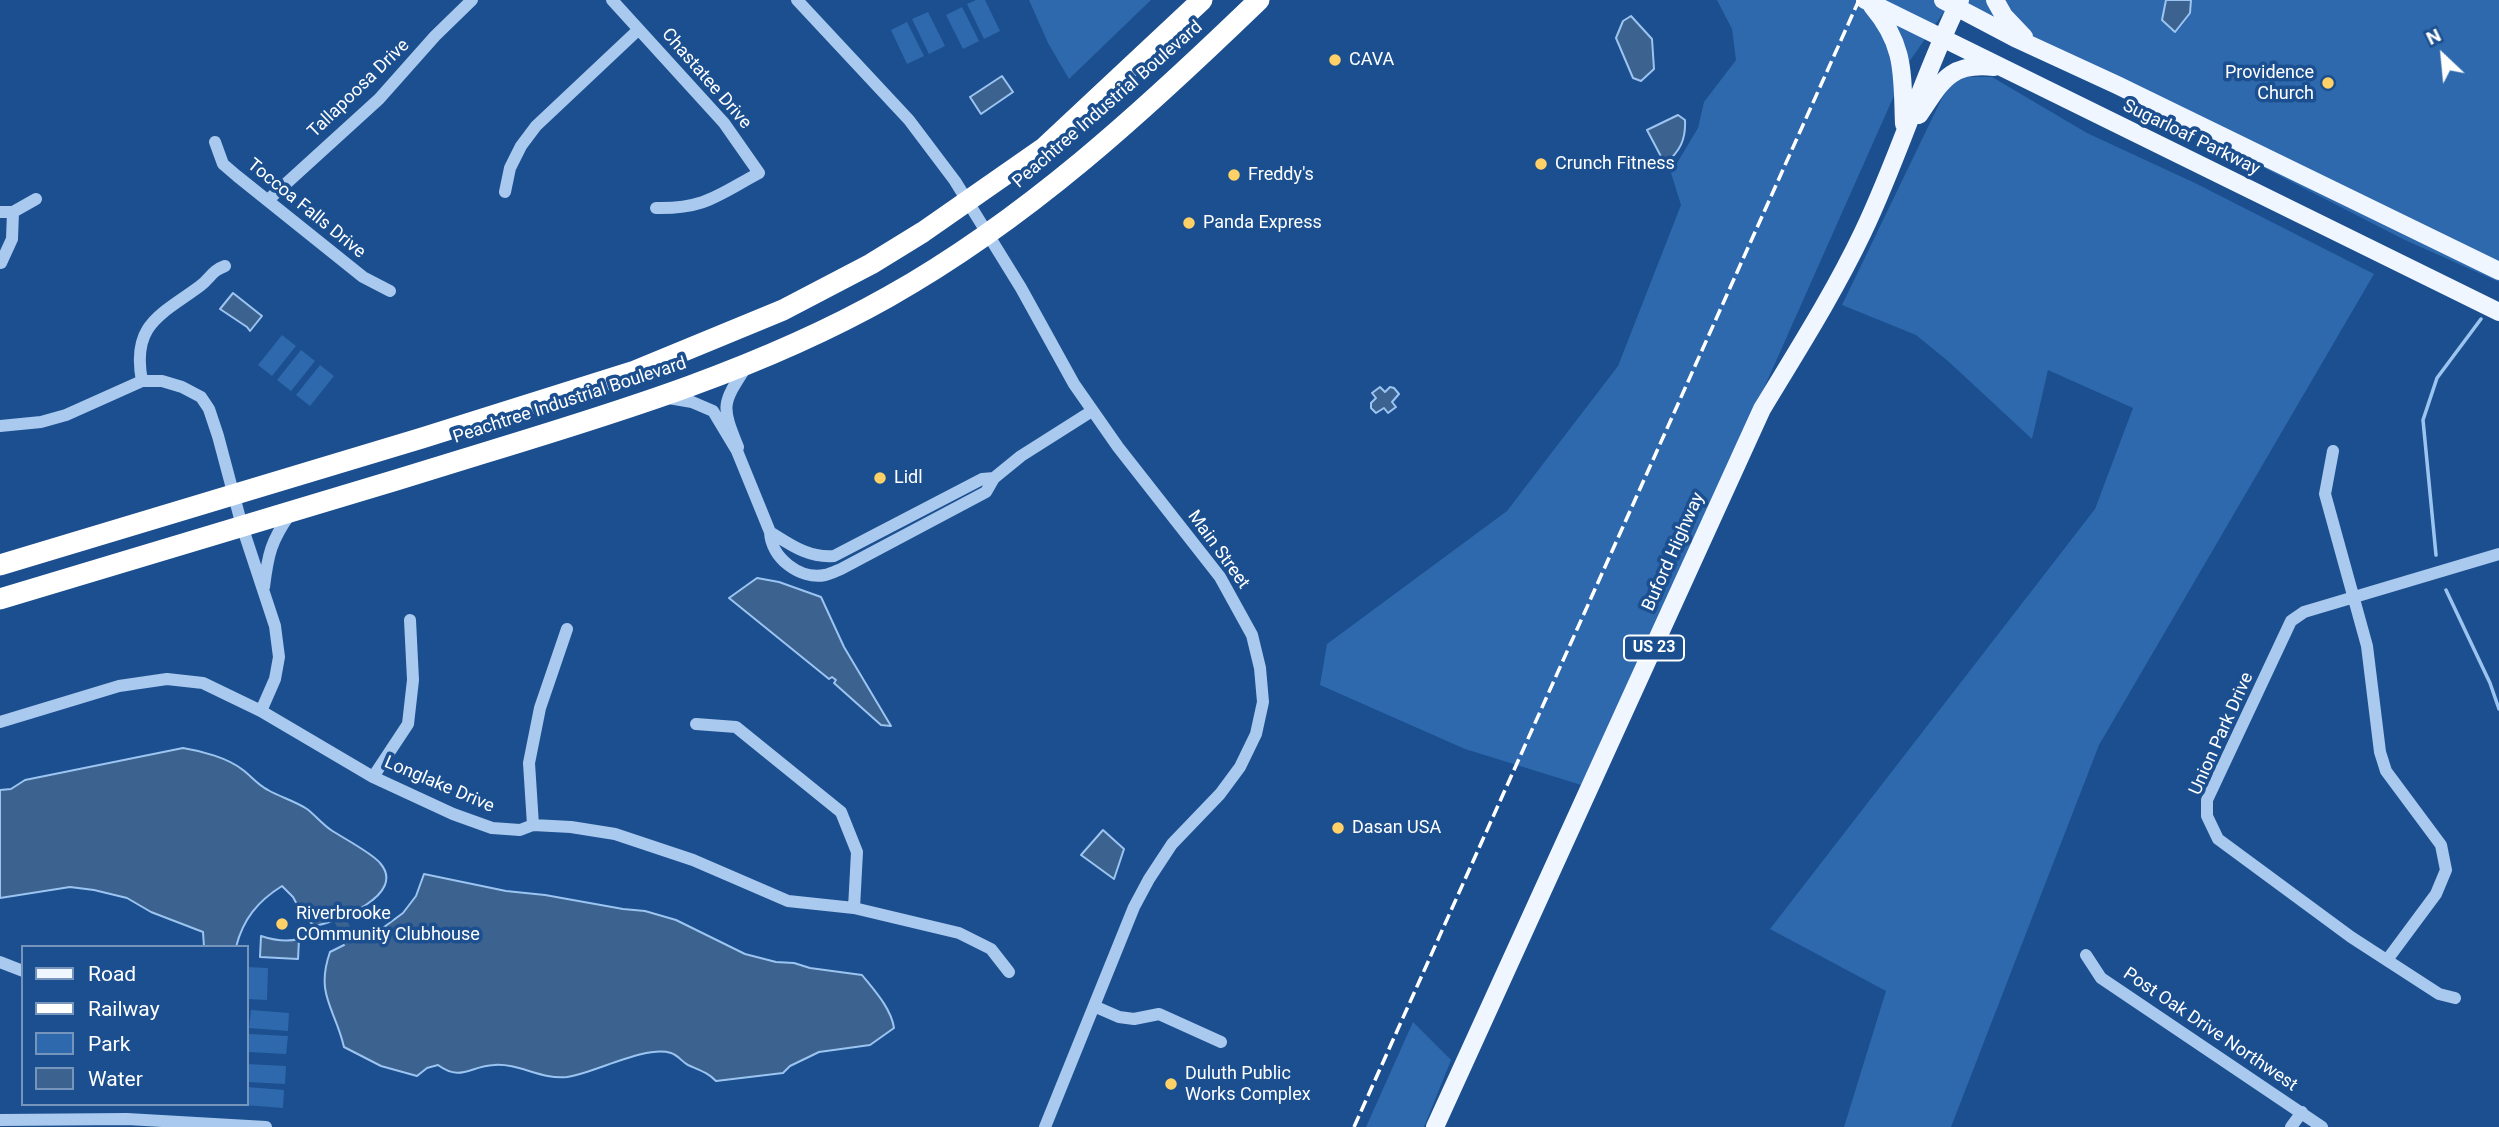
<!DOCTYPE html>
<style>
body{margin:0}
#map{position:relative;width:2499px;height:1127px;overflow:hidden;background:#1b4f8f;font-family:Roboto,sans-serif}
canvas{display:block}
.legend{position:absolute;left:21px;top:945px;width:228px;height:161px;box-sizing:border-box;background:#1b4f8f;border:2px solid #7695bc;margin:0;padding:9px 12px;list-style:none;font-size:21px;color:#fff}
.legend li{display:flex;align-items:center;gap:14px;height:35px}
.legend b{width:35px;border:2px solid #7695bc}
.north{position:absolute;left:2408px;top:21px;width:70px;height:70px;-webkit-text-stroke:5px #1b4f8f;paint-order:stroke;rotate:334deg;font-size:19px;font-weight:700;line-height:28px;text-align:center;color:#fff}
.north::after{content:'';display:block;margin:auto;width:24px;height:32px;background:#fff;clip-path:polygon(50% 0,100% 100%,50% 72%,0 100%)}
</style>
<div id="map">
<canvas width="2499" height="1127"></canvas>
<ul class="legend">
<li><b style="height:9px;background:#f0f6ff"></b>Road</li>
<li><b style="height:9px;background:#fff"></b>Railway</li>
<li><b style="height:19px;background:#2e69ad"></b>Park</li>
<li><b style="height:19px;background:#3c6290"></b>Water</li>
</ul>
<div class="north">N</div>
</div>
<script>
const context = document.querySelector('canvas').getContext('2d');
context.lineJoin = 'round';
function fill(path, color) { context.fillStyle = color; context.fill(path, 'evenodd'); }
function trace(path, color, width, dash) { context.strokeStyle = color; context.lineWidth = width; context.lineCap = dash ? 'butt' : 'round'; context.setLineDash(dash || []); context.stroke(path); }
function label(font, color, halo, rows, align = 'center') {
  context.font = font + ' Roboto,sans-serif'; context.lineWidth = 7; context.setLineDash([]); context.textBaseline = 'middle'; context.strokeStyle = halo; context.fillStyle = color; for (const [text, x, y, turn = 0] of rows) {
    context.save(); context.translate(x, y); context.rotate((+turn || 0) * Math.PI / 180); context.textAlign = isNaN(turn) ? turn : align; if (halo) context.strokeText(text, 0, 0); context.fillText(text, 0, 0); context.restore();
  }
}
const green = new Path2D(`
 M976,0H985L1000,31L984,39L967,4Z
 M1029,0H1151L1069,79L1048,43Z
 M1717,0H2499V282L2405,240L1948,6L1909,62L1716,496L1591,788L1465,749L1320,685L1327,644L1507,511L1618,366L1681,205L1671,173L1698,128L1704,102L1736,60L1732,29Z
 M962,7L979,41L963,49L946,15Z
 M928,12L945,46L929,54L912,19Z
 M907,22L924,56L907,64L891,30Z
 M1967,77H1992L2087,133L2195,183L2374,274L2099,745L1951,1127H1844L1886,991L1770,929L2095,509L2133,408L2048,370L2032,439L1949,362L1916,335L1842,305L1942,98L1952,83Z
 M282,335L296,346L272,376L258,365Z
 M301,350L315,361L291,391L277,380Z
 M320,365L334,376L310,406L296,395Z
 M247,967L268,968L267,1000L247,999Z
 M251,1010L289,1013L288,1031L249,1028Z
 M1413,1022L1451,1060L1424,1127H1366Z
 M249,1034L288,1036L286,1054L248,1052Z
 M247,1064L286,1066L285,1084L247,1082Z
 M247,1087L284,1090L283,1108L244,1105L247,1104Z`);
const water = new Path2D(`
 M2166,0H2191L2190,13L2175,32L2162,20Z
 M1631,16L1652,39L1654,69L1641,81L1633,78L1616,38L1623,21Z
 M1002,76L1013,92L981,114L970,97Z
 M1678,115L1685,120C1686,140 1680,151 1665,164L1647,130Z
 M233,293L262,316L250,331L247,327L220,309Z
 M1380,387L1385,392L1390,387L1394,388L1399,394L1392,402L1396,407L1388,413L1384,408L1376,413L1371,408V403L1376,398L1372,393Z
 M757,578L779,582L821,597L844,647L891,726L881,725L834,683L836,680L832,677L829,679L729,598Z
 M183,748C202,751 228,758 243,770C251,776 258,785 268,790C280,797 295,801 307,809C315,815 322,824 331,830C343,838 372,853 380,863C408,895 336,922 314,926L301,912L293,897L282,886C258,901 243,919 236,947H204L203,932L151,912L127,898L94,890L70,887L0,898V790L11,789L25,780Z
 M1103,830L1124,849L1114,879L1081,855Z
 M424,874L506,891L545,895L623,909L645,911L676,920L745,954L776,962L794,963L810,968L862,975C874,990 891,1008 894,1028L870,1045L819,1052L790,1066L783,1073L716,1081C707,1072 699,1070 688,1065C682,1062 678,1055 671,1053C645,1045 595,1073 567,1077C541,1080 519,1063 494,1065C470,1066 461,1082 438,1065L427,1068L417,1076L381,1066L344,1047C335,1008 315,995 330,952L350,942L376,933L403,913L416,896Z
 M261,936C273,940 287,942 299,939L298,959L260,957Z`);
const stream = new Path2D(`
 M2436,555L2423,420L2437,378L2481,319
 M2446,590L2490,683L2499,709`);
const canal = new Path2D(`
 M340,919L350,942`);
const minor = new Path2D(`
 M612,0L724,123L759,173C718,195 705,209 656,208
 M797,0L909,120L955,181L1021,288L1074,384L1118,447L1220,577L1252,635L1260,668L1263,702L1256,734L1240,767L1220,794L1172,844L1149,879L1134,907L1045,1127
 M215,142L223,164L237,176L363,277L390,291
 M505,192L510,168L521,146L536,126L638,30
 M268,200L379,99L435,36L472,0
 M0,212H13L36,199
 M1,263L12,239L13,212
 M142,381C131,324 161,315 200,286C211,278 211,271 225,266
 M663,397L692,402L713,411L737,451L738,447C721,405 722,404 746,367
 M0,426L41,422L66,415L142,381H162L182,387L201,397L209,409L218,436L242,526L275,626L279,657L275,679L261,711
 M737,451L770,532
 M2333,451L2325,494L2367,646L2380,752L2386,771L2441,845L2446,870L2436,894L2387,960
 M994,478L986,492L841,569C836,571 830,574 825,575C800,580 771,558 770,532C791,545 808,558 834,556L982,479Z
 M994,478L1021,456L1092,411
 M264,587C268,554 271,541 290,514
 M0,722L119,686L167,679L203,683L261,711L373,777L453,814L492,828L520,830L533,825L571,827L615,834L693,860L788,901L854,908L959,933L991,949L1009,972
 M696,724L736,727L841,812L857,852L854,908
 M373,777L408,724L413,680L410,620
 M533,825L529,763L540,708L567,629
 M2086,955L2101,978L2322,1127
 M0,962L23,971
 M2455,998L2439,994L2351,937L2218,839L2207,816V800L2291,621L2304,612L2499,554
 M1096,1007L1119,1017L1134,1019L1159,1014L1221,1042
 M0,1120L127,1119L266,1127
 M2291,1127L2302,1112`);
const major = new Path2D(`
 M1865,0L2499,312
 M1943,0L2015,38L2117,85L2499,271
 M1995,0L2004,16L2024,37
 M1872,6C1906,46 1902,75 1904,124
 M1919,115C1942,81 1950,62 1994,67
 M1435,1127L1762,409C1797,351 1834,293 1863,232C1899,157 1923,75 1960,0`);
const highway = new Path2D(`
 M0,565L422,438L635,371L783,310L871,264L923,232L1045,147L1202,0
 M0,599C161,550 323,503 484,453C622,411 762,368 888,297C1027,219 1145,110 1259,0`);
const rail = new Path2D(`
 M1354,1127L1859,0`);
const markers = [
 [1335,60,7,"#ffd166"],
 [2328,83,7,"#ffd166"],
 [1541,164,7,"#ffd166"],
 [1234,175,7,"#ffd166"],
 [1189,223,7,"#ffd166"],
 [880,478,7,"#ffd166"],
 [1338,828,7,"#ffd166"],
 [282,924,7,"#ffd166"],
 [1171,1084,7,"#ffd166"]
];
const shields = [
 [1654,648,60]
];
const shieldNames = [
 ["US 23",1654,648]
];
const poiNames = [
 ["CAVA",1349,60],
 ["Providence",2314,73,"right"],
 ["Church",2314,94,"right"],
 ["Crunch Fitness",1555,164],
 ["Freddy's",1248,175],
 ["Panda Express",1203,223],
 ["Lidl",894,478],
 ["Dasan USA",1352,828],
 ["Riverbrooke",296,914],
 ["COmmunity Clubhouse",296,935],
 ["Duluth Public",1185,1074],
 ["Works Complex",1185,1095]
];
const streetNames = [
 ["Chastatee Drive",706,79,49],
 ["Tallapoosa Drive",359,89,-44],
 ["Peachtree Industrial Boulevard",1108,105,-41],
 ["Sugarloaf Parkway",2191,138,26],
 ["Toccoa Falls Drive",306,209,39],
 ["Peachtree Industrial Boulevard",570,401,-18],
 ["Main Street",1218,550,54],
 ["Buford Highway",1674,552,-66],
 ["Union Park Drive",2222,734,-66],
 ["Longlake Drive",439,785,23],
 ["Post Oak Drive Northwest",2210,1030,34]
];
fill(green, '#2e69ad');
fill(water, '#3c6290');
trace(water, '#9cc4f0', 2);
trace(stream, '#9cc4f0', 3.5);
trace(canal, '#3c6290', 12);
trace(minor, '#a9c9ee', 12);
trace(major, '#f0f6ff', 18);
trace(highway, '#fff', 21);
trace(rail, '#fff', 3.5, [12, 5]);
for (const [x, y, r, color] of markers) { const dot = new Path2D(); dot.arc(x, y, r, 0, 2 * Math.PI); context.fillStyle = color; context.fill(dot); trace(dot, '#1b4f8f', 2.5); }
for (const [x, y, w] of shields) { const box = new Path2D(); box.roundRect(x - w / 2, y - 12.5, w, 25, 5); context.fillStyle = '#1b4f8f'; context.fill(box); trace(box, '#fff', 2); }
label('bold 16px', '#fff', null, shieldNames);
label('18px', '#fff', '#1b4f8f', poiNames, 'left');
label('18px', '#fff', '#1b4f8f', streetNames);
</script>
